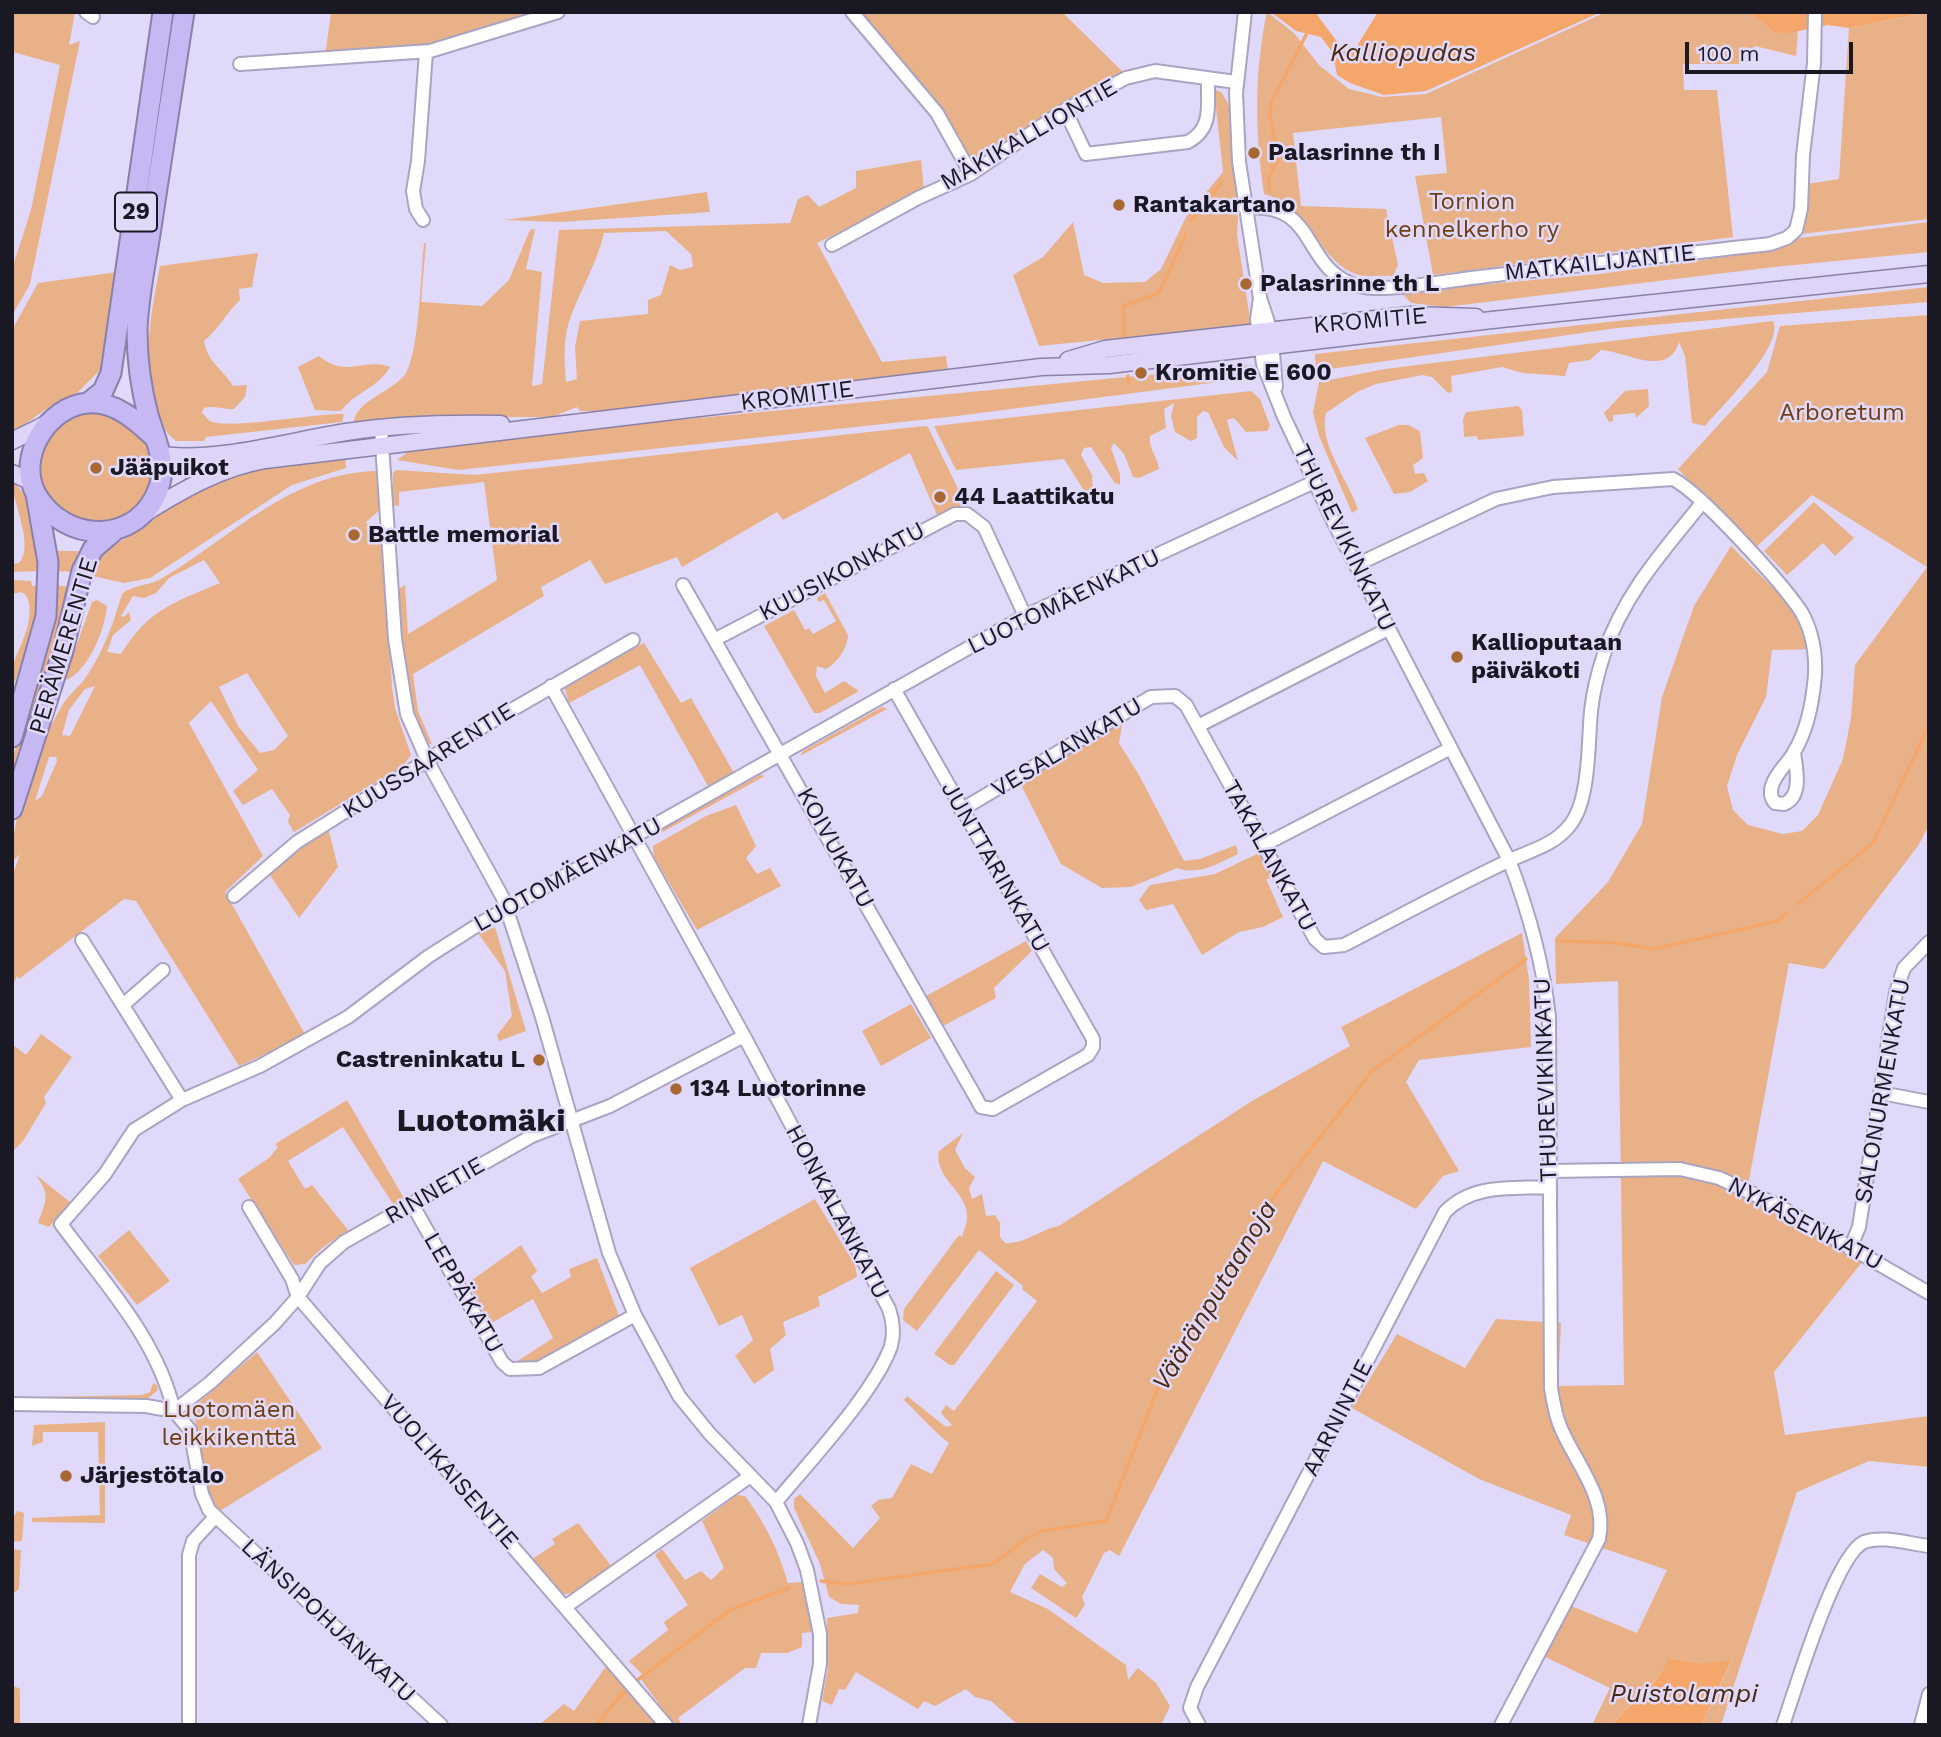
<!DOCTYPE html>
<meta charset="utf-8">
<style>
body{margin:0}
#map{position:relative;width:1941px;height:1737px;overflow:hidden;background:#e0d9f9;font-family:"Work Sans",sans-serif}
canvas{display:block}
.frame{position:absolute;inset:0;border:14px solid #1a1823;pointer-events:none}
.scale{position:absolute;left:1685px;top:42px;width:168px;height:32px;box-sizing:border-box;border:4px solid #1a1823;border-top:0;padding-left:9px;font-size:21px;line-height:24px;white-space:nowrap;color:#1a1823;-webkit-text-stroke:5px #e0d9f9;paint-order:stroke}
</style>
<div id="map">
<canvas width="1941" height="1737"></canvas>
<div class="frame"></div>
<div class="scale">100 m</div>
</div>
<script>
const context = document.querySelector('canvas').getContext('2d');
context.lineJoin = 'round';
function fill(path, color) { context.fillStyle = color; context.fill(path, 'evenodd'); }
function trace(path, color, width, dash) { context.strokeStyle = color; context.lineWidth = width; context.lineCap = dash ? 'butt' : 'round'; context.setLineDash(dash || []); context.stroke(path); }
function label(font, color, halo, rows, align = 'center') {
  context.font = font + ' "Work Sans",sans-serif'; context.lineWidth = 5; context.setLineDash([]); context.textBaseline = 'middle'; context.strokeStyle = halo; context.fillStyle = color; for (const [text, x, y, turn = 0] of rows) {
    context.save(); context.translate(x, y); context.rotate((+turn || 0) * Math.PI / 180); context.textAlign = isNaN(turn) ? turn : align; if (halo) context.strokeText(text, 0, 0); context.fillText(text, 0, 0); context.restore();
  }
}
const green = new Path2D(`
 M12,12H75L69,45L80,41L30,284L12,316V269L31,210L60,65L13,52Z
 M331,12H548L416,50L325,57Z
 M855,12H1062L1125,74L1098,85L972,163Z
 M1267,12L1294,33L1319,65L1349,89L1382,97L1426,94L1606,12L1752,14L1774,32L1784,34L1798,30L1796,56L1755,46L1739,64H1683L1684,90H1717L1733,237L1433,275L1415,176L1447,173L1441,117L1293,133L1301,206L1386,209L1398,265L1393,276C1383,275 1369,277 1359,275C1318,263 1313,208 1264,194C1255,133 1254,72 1267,12Z
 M1929,12V219L1801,234L1807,184L1839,179L1849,28Z
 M1214,89L1222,93L1229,105L1238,218L1237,235L1251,325L1039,346L1013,275L1043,257L1073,222L1084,275L1103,283L1145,282L1161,269L1186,217L1223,172Z
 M921,160L924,190L817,243L882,362L946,356L948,372L602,411H580L577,407L552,417H442L354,425C352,401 394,392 406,373C419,351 421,272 424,243H426L421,302L482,306L509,280L530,230L535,229L526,269L542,272L532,386L542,384L559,230L790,223L798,199L808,195L819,207L856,188V171ZM666,231L691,254L693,267L680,270L670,265L661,295L648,300V314L580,321L575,347L577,379L566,382C564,361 563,336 571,316C582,287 597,263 604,233Z
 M707,192L710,212L561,222L505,220Z
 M1929,222V252L1774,267L1445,307L1411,303L1401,292L1599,274L1769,251L1800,238Z
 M258,253L252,287L239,289L240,300C226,313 219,329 204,341C208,363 221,367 233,386L247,385L245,397L234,409C224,410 213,405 204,408L202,413C205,415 207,419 210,421C230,430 315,413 344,414L342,422L206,437L204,441H176C131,405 151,315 160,266Z
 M118,272L101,369L78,392L52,405L12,433V330L38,283Z
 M1929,287V302L1617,328L1316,371L1315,354Z
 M1929,315V825L1918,846L1824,969L1789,963L1747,1191L1867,1256L1774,1372L1785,1435L1929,1416V1467L1869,1461L1797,1492L1721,1725H1701L1731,1662L1699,1663L1670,1658C1657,1687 1630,1699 1613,1725H1592L1610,1688L1537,1653L1564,1603L1637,1633L1667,1570L1564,1535L1571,1515L1479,1479L1352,1408L1397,1334L1465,1368L1496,1319L1561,1323L1558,1386L1624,1385L1618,981L1556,984L1555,938L1608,882L1642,824L1662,697L1694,606L1731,546L1774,589L1783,583L1817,649L1772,650L1766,697L1737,755L1727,786L1733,810L1748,825L1783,834L1802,831L1818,815L1843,759L1851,718L1855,665L1927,567L1812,495L1754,549L1678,469L1767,372L1780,326Z
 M1773,321C1785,345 1721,407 1705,426L1692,423L1685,356L1679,342C1668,379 1625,351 1601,350L1590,360L1569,363L1565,376L1523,373L1502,367L1451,376L1452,392L1448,393L1432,377L1423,375L1376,384L1357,392L1326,413C1318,443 1348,480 1358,509L1352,513L1319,436L1313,413L1319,382L1385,369Z
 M319,356C347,379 364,357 390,367C378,388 355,392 341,411L315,410L298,367Z
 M1252,365L1257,377L957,416L459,470L397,460L412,449L521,435Z
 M1648,389L1649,406L1636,418L1635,413L1613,415V421L1609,422L1604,413L1625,391Z
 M1251,391L1260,399L1270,426L1267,431L1246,432L1234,418L1227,420L1238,461L1224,447L1208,412L1203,411L1197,417V438L1191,441L1175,432L1171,416L1174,403L1164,409L1166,428L1150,436C1148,449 1158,457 1159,469L1139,478L1133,477L1124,454L1114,443L1111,448L1120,474V485L1114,482L1091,447L1084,448L1081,455L1092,475L1093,492L1088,497L1064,459L956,470L934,426Z
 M1518,406L1522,410L1524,436L1478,440L1477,436L1464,437L1463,419L1466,412Z
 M41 468a55 55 0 1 1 110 0a55 55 0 1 1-110 0Z
 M1399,425H1408L1420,431L1423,458L1413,465L1415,474L1424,473L1428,481L1410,492L1394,494L1365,438Z
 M924,426L928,427L963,499L962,507L937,515L910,453L783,520L777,512L682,567L677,557L605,584L590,560L541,587L544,596L413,674L418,711L432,744L425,743C404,694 401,642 399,589L405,585L408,634L497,580L484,482L399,492V506L393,505V473L396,470L475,475Z
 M345,458L346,468L292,485L150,578L124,583L93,576L97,563L106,551L197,490L257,467Z
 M213,461L214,468L185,482L182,463Z
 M377,471L381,509L366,522L373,532L383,530L392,687L395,708L411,755L403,766L294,832L288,822L290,815L272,789L243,805L233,791L258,770L211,701L189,723L263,856L225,892L306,1036L239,1066L136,901L124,899L19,979L17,976L12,987V877L20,854L12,862C12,810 36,750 62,706C68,695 79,687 86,677C104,651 113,624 122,594C130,586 150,585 161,579C230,538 292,472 377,471ZM204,560L220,583C173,603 149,609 121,654L107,652L113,635L131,620L129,612L124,617L121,616L133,596L144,598L156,593L169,578ZM247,673L288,736L274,750L260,753L238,726L219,687ZM95,686L70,736L62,735L69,710L85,689ZM49,757H56L57,761L42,796L35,801Z
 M12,481C37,501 35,542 40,571L12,572V564L19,563C35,546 12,502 12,481Z
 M1814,502L1854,538L1835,556L1823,543L1787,575L1764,551Z
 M55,551H78L73,572L57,571Z
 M12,580L31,581L32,586L40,585L31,643L12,688C12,681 11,672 13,665C20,644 37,617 26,595L21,592L12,594Z
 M57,585L69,587L64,615L12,785V760L47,650Z
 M825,593L848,635C848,648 837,663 826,669L817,666L816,676L825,693L844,681L859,691L820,713H814L764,626L794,610L805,630L809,628L813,634L836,621L824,600L819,602L817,598Z
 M97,600L107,606C105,630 89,669 67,680L66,675L92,602Z
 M644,643L681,703L691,698L734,773L708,786L640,665L569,703L564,687Z
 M882,707L887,709L800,756L803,751Z
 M1117,722L1122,725L1119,743L1139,775L1184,861L1200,859L1236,845L1238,854C1219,863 1198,876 1177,868L1131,887L1102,888L1061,864L1020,783Z
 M760,775L765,776L657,835V832Z
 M736,805L756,846L746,858L757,874L770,868L781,886L697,930L654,857L653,846L706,816Z
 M328,828L338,867L299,918L268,872L298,847Z
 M1259,853L1273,878L1266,879L1283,917L1263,927L1239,932L1202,955L1173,904L1146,910L1139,900L1150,885L1215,874Z
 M495,927L526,1031L499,1041L497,1035L512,1016L505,971L478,933Z
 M1522,933L1529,980L1531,1047L1419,1060L1406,1082L1459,1171L1443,1176L1416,1209L1323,1161L1119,1556L1110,1550L1104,1553L1082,1597L1085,1605L1076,1618L1031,1588L1040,1574L1062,1587L1067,1583L1054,1569L1053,1558L1043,1550L1025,1564L1010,1592L1048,1609L1126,1665L1128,1680L1138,1668L1156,1683L1170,1706L1161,1725L1017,1724L991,1701L975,1697L966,1689L935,1706L924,1701L918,1709L856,1672L845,1690L839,1689L832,1705L822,1701L828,1669L827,1618L858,1613L859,1605L841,1604L829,1597L820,1564L794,1508V1499L800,1494L853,1548L880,1518L871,1506L878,1500L892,1498L911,1464L932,1474L949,1443C931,1429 921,1416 904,1400L907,1396L946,1427L952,1425L941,1413L946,1405L954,1411L1037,1301L1022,1289L1023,1286L979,1250L917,1331L903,1320L904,1309L959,1235L962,1237C964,1230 968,1222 967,1215C967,1192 933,1177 939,1151L963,1133L955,1150L965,1168L975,1177L969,1188L972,1199L982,1194L986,1216L995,1215L1000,1223V1237L1005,1243C1023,1245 1041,1229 1059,1226L1252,1101L1350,1046L1341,1027Z
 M1026,941L1032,951L994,988L996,998L943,1026L926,996Z
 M911,1004L931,1038L881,1066L862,1031Z
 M41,1034L72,1057L44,1097L46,1103L23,1141L12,1152V1044L26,1055Z
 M347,1100L405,1200L393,1204L343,1127L288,1161L305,1189L312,1185L348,1230L322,1248L305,1264L294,1265L238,1179L269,1158L278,1147L275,1144Z
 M36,1175L71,1203L49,1227L38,1223C45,1202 52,1197 36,1175Z
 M815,1199L855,1265L857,1277L818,1297L820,1306L783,1322L786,1335L770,1349L774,1370L754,1384L735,1356L753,1340L742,1315L719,1326L690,1268Z
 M129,1230L170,1281L137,1305L98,1256Z
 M521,1245L537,1271L531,1277L542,1293L571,1277L569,1269L597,1258L619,1316L528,1366L516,1362L553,1338L533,1299L490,1324L468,1283Z
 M996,1271L1014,1285L954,1365H950L934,1354Z
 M257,1352L322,1448L218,1512L205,1485L194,1411L197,1404Z
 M153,1383L157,1385L158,1390L146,1400L43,1399L38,1397L142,1395L150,1392Z
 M105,1422V1523L32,1522V1518L100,1515L98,1432H43V1442L32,1446L34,1425Z
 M737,1495L745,1496C766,1524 778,1550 788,1583L802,1582L812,1632L802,1633V1647L787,1653H761L756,1668H745L678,1718L682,1725H674L641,1679L643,1675L629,1661L668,1630L664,1622L688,1605L655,1555L662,1549L685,1580L701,1571L711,1580L724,1568L702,1521Z
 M17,1511L24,1513L22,1541L12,1542V1520Z
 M578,1523L612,1567L575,1592L561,1595L531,1560L555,1544L552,1539Z
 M12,1549L21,1550L19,1589L15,1592H12Z
 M607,1665L657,1725H539L564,1704L574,1711Z
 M12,1685L20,1689V1725H12Z`);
const water = new Path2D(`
 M1271,12H1315L1344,51L1357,46L1378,12H1601L1426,91L1384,95L1350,83L1337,75L1333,53L1321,37L1296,31Z
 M1724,12H1928L1849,28L1828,25L1784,34L1774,32L1752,14Z
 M1669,1658L1699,1663L1731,1661L1701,1725H1613C1631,1698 1656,1690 1669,1658Z`);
const stream = new Path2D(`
 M1269,189V177L1279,157L1270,118L1271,103L1306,35
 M1191,221L1221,183
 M1125,341L1123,306L1159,293L1186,235
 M1128,376L1129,382
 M1798,904L1873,843L1929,725
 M1558,941L1617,943L1654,949L1777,921L1786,914
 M821,1581L847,1584L993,1564L1029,1537L1042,1531L1106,1521L1166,1368L1278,1191L1372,1071L1526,959
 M635,1682L730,1610L789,1588
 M596,1725L629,1686`);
const minor = new Path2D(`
 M86,12L93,17
 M852,12L937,113L971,174
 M1245,12L1236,93L1239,162L1260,298L1271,331L1276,387
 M240,64L430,51L558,12
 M1065,110L1086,154L1188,142C1214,128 1207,104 1208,79
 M1245,208C1320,200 1300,271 1359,286C1386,293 1450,280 1480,277C1577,265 1673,255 1770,244L1787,238L1796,230L1801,209L1803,155L1814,63L1815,12
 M423,220L416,209L413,191L418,161L426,52
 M832,245L918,198L971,174L1065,110L1126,78L1155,71L1236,82
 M1260,298L1257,319L1263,364L1284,417L1335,525L1509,860C1529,912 1543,962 1549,1017L1551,1388C1553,1401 1555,1414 1560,1426C1575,1463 1608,1497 1599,1539L1501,1725
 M381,429L395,639L407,714L428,762L503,898L542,1017L609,1253L635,1315L679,1396L710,1434L776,1502L797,1543L807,1570L820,1634V1664L809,1725
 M1356,565L1496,499L1553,487L1673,479C1701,493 1784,585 1802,613C1813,633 1816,653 1815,675C1813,699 1807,731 1794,752C1788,763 1778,771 1773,783C1770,790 1770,797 1775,803L1784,804C1803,796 1796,769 1794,752
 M683,585L975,1096L981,1107L993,1109L1088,1055L1093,1047V1039L894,689
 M716,639L955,514H967L984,527L1025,616
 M551,686L744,1036L889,1309C893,1321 895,1332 891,1346C875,1392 809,1462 776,1502
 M1198,726L1388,629
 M961,810L1151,697L1175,696L1186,705L1315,939L1324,947L1344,945C1398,917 1451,888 1506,862C1528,851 1554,846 1570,825C1590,800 1588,743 1591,711C1593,693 1598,672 1604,654C1623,595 1664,550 1702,503
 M1262,846L1451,748
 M234,896L297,842L456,742L633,640
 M82,940L182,1100
 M123,1005L163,970
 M1881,1093L1929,1102
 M1550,1171L1680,1169L1719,1178L1777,1205L1929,1293
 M412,1204L502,1362L510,1369L539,1368L635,1315
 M249,1207L292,1279L298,1297L666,1725
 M1850,1249L1859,1227L1896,992L1904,968L1929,942
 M12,1404L146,1406L174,1411L190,1430L202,1494L209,1510L441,1725
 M174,1411C157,1338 104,1283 61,1224L105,1174L134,1130L182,1100L260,1066L348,1017L429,956L481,923L1025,616L1314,482
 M174,1411L211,1382L275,1323L298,1297L320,1263L344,1242L532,1136L610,1106L744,1036
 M565,1607L749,1477
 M189,1725V1555L193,1541L215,1517
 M1199,1725L1190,1708L1197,1687L1445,1212C1473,1183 1512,1189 1550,1187
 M1783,1725C1795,1691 1835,1555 1864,1542C1882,1535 1910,1544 1929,1546
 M1921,1725L1929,1694`);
const major = new Path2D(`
 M1068,360L1105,349L1411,315L1476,317
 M12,441L48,423
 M161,455C219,462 289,441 346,432C397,424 450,423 501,424
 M12,473L32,482
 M147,512C184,489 221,468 265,460L1041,367L1109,365L1492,320L1929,274`);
const highway = new Path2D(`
 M88,403L103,391L111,373L163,12
 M156,439C138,422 116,401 88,403C48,406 16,457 36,494C65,545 140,545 159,487C167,461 155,439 148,415C141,388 137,359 137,331C138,295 147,257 152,221C163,152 173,82 184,12
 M12,737L46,616L48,562L36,494
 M12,809L63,651L82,571L93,549L113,532`);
const markers = [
 [1254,153,7,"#a96732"],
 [1119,205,7,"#a96732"],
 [1246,284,7,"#a96732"],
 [1141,373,7,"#a96732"],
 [96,468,7,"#a96732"],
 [940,497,7,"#a96732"],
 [354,535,7,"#a96732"],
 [1457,657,7,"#a96732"],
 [539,1060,7,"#a96732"],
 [676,1089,7,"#a96732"],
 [66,1476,7,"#a96732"]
];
const shields = [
 [136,212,42]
];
const shieldNames = [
 ["29",136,212]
];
const streetNames = [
 ["MÄKIKALLIONTIE",1029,135,-30],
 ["MATKAILIJANTIE",1600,263,-6],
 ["KROMITIE",1370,321,-5],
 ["KROMITIE",797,396,-7],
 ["THUREVIKINKATU",1344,538,64],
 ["KUUSIKONKATU",842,572,-28],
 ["LUOTOMÄENKATU",1064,602,-26],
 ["PERÄMERENTIE",64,646,-73],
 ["VESALANKATU",1067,748,-31],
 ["KUUSSAARENTIE",429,761,-32],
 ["KOIVUKATU",835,848,61],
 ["TAKALANKATU",1269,856,61],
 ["JUNTTARINKATU",995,867,60],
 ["LUOTOMÄENKATU",568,875,-29],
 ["THUREVIKINKATU",1546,1080,-92],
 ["SALONURMENKATU",1883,1091,-80],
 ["RINNETIE",435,1191,-30],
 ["HONKALANKATU",837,1212,62],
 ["NYKÄSENKATU",1805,1224,28],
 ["LEPPÄKATU",463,1293,60],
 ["AARNINTIE",1338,1418,-63],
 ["VUOLIKAISENTIE",449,1472,49],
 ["LÄNSIPOHJANKATU",328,1621,43]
];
const poiNames = [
 ["Palasrinne th I",1268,153],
 ["Rantakartano",1133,205],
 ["Palasrinne th L",1260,284],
 ["Kromitie E 600",1155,373],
 ["Jääpuikot",110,468],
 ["44 Laattikatu",954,497],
 ["Battle memorial",368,535],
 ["Kallioputaan",1471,643],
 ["päiväkoti",1471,671],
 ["Castreninkatu L",525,1060,"right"],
 ["134 Luotorinne",690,1089],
 ["Järjestötalo",80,1476]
];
const parkNames = [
 ["Tornion",1472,202],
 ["kennelkerho ry",1472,230],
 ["Arboretum",1842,413],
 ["Luotomäen",229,1410],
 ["leikkikenttä",229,1438]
];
const waterNames = [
 ["Kalliopudas",1403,53],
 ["Vääränputaanoja",1215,1296,-59],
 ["Puistolampi",1684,1694]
];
const districtNames = [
 ["Luotomäki",481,1122]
];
fill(green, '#e9b188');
fill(water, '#f5a66a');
trace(stream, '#f5a66a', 3.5);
trace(minor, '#aaa3c1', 16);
trace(major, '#8a80aa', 19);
trace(highway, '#8a80aa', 23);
trace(minor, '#fff', 12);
trace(major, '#ddd4f8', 16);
trace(highway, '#c6b8f3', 19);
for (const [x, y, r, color] of markers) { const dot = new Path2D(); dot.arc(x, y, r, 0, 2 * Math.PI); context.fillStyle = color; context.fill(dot); trace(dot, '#e0d9f9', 2.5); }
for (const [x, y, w] of shields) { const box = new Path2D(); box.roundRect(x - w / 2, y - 19.5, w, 39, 5); context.fillStyle = '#e0d9f9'; context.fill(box); trace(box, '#1a1823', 2); }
label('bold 23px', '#1a1823', null, shieldNames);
label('24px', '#1a1823', '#e0d9f9', streetNames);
label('bold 24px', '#1a1823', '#e0d9f9', poiNames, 'left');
label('24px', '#6f3d0f', '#e0d9f9', parkNames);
label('italic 26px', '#48290f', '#e0d9f9', waterNames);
label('bold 32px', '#1a1823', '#e0d9f9', districtNames);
</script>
